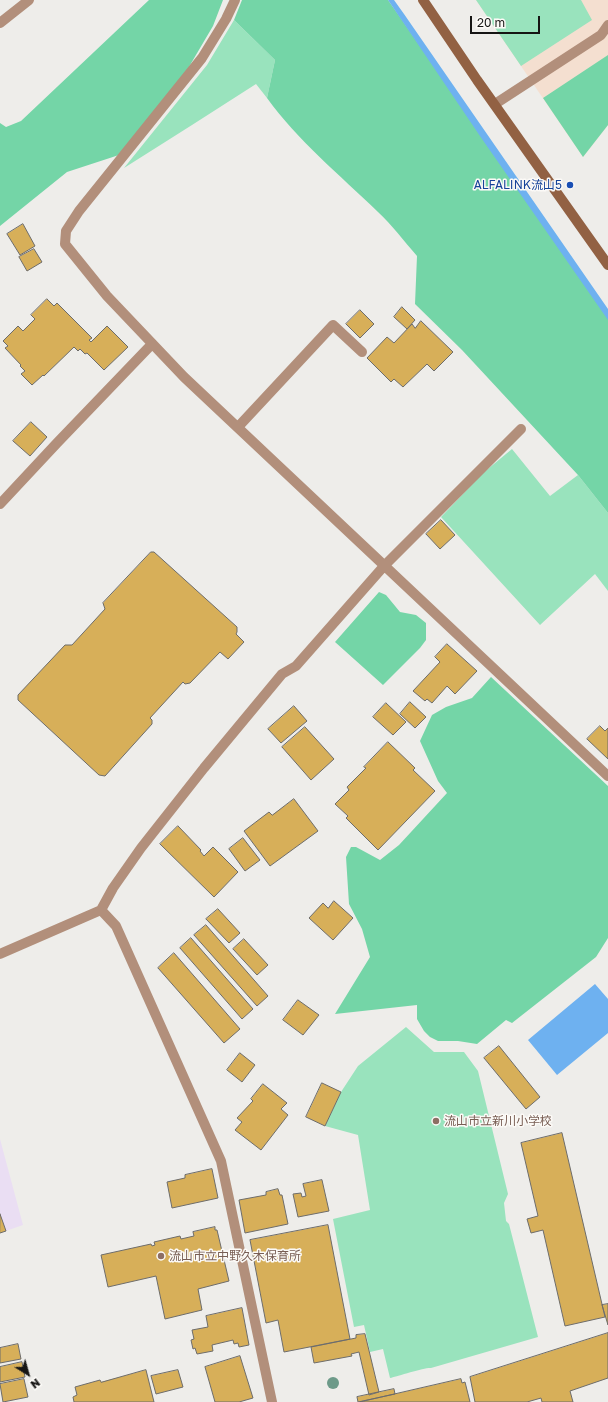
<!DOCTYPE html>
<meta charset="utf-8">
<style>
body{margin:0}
#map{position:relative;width:608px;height:1402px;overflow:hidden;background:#eeedea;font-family:"Golos Text",sans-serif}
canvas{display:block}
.north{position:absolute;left:8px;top:1354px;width:40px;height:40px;-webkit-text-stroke:3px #fcfaf7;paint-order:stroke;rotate:143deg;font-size:11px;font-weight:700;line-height:16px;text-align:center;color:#161514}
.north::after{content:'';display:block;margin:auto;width:14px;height:18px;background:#161514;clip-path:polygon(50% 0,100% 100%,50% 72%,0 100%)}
.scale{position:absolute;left:470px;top:16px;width:70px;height:18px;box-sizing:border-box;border:2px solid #161514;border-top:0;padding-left:5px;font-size:12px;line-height:14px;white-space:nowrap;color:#161514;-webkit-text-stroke:3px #fcfaf7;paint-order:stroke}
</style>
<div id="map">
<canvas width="608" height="1402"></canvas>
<div class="north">N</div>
<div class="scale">20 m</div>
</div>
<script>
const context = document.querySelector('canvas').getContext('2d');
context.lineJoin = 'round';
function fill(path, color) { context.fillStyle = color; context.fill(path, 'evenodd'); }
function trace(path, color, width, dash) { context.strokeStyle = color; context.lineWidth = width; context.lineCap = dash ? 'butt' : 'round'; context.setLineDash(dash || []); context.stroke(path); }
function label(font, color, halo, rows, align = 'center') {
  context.font = font + ' "Golos Text","Noto Sans JP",sans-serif'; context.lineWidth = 3; context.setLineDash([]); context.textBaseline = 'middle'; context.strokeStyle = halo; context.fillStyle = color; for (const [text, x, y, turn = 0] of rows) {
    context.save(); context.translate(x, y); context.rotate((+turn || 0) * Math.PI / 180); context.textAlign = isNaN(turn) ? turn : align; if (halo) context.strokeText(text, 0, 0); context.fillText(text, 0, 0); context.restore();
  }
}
const commercial = new Path2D(`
 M0,1139L23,1225L0,1233Z`);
const industrial = new Path2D(`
 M476,0H608V125L583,157Z`);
const green = new Path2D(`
 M476,0H581L592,20L521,66Z
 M234,20L275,60L267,98L256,84L192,125L124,168L207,65Z
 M512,449L550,496L578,475L608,513V591L595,574L540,625L441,517L483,473Z
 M406,1027L434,1052H464L478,1071L508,1194L504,1203L506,1221L509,1224L538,1337L431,1368C426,1367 398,1376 390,1378L383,1349L370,1352L364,1325L354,1327L333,1219L370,1210L358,1135L325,1126L341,1092L358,1066Z`);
const forest = new Path2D(`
 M149,0H223L213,26L183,77L122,154L67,172L0,226V123L6,127L21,121Z
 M242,0H388L400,17L608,318V513L578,475L462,350L415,304L417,256C404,241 392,225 378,212C340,175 298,141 267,98L275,60L234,20Z
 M608,55V125L583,157L543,98Z
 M379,592L386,595L400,612L416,615L426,623V640L420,648L383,685L335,642Z
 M491,677L608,786V938L596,957L512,1023L506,1020L477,1044L458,1041H438L430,1037L424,1031L417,1019V1005L335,1014L370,957L362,929L349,904L346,857L351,847H356L380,860L399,845L447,793L438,781L420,741L432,715L446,707L472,698Z`);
const water = new Path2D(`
 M388,0H394L404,14L608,309V320L482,139Z
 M595,984L608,999V1033L557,1075L528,1040Z`);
const building = new Path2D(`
 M23,224L35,246L20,255L7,234Z
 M34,249L42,262L27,271L19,257Z
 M47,299L54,306L57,303L92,338L89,340L91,342L107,326L128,347L104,370L87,353L85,354L80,349L78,351L74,347L44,376L43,375L32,385L21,374L25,371L20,366L21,365L5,348L8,346L3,341L18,326L23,331L35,319L31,315Z
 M402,307L415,320L407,329L394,317Z
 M360,310L374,324L360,338L346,324Z
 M421,321L453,352L434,371L427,364L403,387L394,379L391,382L367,358L387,337L394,343L412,324L415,328Z
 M31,422L47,437L30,456L13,441Z
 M441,520L455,535L440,549L426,534Z
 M151,552H154L237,627V632L236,634L244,642L228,659L220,652L190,683L185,684L183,682L150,718L152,720V724L105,776L99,775L18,700V695L65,645H72L105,609L103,603Z
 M447,644L477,671L455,694L447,686L432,703L427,699L425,701L413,691L440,662L435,657Z
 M410,702L426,717L415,728L400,714Z
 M386,703L406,722L393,735L373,717Z
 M294,706L307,721L281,743L268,729Z
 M600,726L605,731L608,728V759L587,739Z
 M305,727L334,759L311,780L282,747Z
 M388,742L415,768L413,770L435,791L378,850L346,818L348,816L335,804L349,790L347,787L366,768L364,767Z
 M294,799L318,831L270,866L244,831L269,812L272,815Z
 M178,826L201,850L200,851L204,856L213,847L238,872L214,897L160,844Z
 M243,838L260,860L245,871L229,849Z
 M334,901L353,918L333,940L309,918L323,903L328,908Z
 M218,909L240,933L229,943L206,919Z
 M206,925L268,996L257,1006L194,935Z
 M191,938L253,1009L242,1019L180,948Z
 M244,939L268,965L257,975L233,949Z
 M174,953L240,1029L224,1043L158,968Z
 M298,1000L319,1015L303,1035L283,1020Z
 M499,1046L540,1097L526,1109L484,1058Z
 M240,1053L255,1065L242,1082L227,1070Z
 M322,1083L341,1092L325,1126L306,1117Z
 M263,1084L287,1103L281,1109L288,1115L261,1150L235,1130L242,1122L237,1118L253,1101L251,1099Z
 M562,1133L605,1317L565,1326L543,1230L531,1233L527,1219L538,1216L521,1143Z
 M212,1169L218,1198L172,1208L167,1182L185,1178V1175Z
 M322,1180L329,1211L298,1217L293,1194L301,1193L302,1197L306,1196L303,1184Z
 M278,1189L280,1195H282L288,1224L245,1233L239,1200L266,1195V1192Z
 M0,1214L6,1231L0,1233Z
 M328,1225L350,1339L284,1352L278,1320L266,1323L250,1240Z
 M215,1227V1230H217L229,1281L198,1289L202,1310L165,1319L156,1276L108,1287L101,1255L151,1244L152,1246L155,1245L154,1242L180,1236L181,1239L194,1236L193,1232Z
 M608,1304V1325L602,1305Z
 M242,1308L249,1345L239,1347L238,1343L234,1344L233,1340L212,1345L213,1351L197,1354L195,1348L193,1349L191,1340L194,1339L192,1330L208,1327L206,1316Z
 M608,1333V1378L570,1391L573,1402H542L541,1398L527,1402H475L470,1377Z
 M365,1334L379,1392L369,1395L359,1352L351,1354L352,1356L314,1363L311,1347L356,1338V1335Z
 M18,1344L21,1359L0,1363V1348Z
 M240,1356L253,1398L239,1402H215L205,1367Z
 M22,1362L25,1377L0,1382V1367Z
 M146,1370L154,1402H74L73,1397L77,1395L75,1387L100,1380L101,1382Z
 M178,1370L183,1387L156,1394L151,1376Z
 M24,1379L28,1397L3,1402L0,1384Z
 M461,1379L462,1383L465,1382L470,1402H360Z
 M394,1389L395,1394L358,1402L357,1397Z`);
const lane = new Path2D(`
 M495,104L601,35L608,25
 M238,427L333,325L362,352`);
const street = new Path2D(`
 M235,0L226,19L202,58L79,211L66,231L65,244L107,296L184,377L608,776
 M0,23L29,0
 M0,504L57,443L152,344
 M101,910L116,926L221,1161L272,1402
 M0,954L101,910L113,888L141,848L204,768L282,674L296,666L384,566L521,429`);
const secondary = new Path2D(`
 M423,0L477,80L608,265`);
const trees = [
 [333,1383]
];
const markers = [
 [570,185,4,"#1a4fb4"],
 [436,1121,4,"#8d6e63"],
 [161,1256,4,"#8d6e63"]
];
const transitNames = [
 ["ALFALINK流山5",562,185]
];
const educationNames = [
 ["流山市立新川小学校",444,1121],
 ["流山市立中野久木保育所",169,1256]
];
fill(commercial, '#eadef3');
fill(industrial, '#f4dfd0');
fill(green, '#99e3bd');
fill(forest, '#74d5a7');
fill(water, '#6eb1f0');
fill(building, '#d7af59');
trace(building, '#6d6c6a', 1);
trace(lane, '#b28f7b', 10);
trace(street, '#b28f7b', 10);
trace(secondary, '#926143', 10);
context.fillStyle = '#6d9a89';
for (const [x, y] of trees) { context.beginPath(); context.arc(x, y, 6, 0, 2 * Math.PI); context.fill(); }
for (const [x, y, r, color] of markers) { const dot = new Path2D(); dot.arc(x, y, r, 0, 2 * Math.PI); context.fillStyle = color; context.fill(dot); trace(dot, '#fcfaf7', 1.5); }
label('12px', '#164399', '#fcfaf7', transitNames, 'right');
label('12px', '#785e54', '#fcfaf7', educationNames, 'left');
</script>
